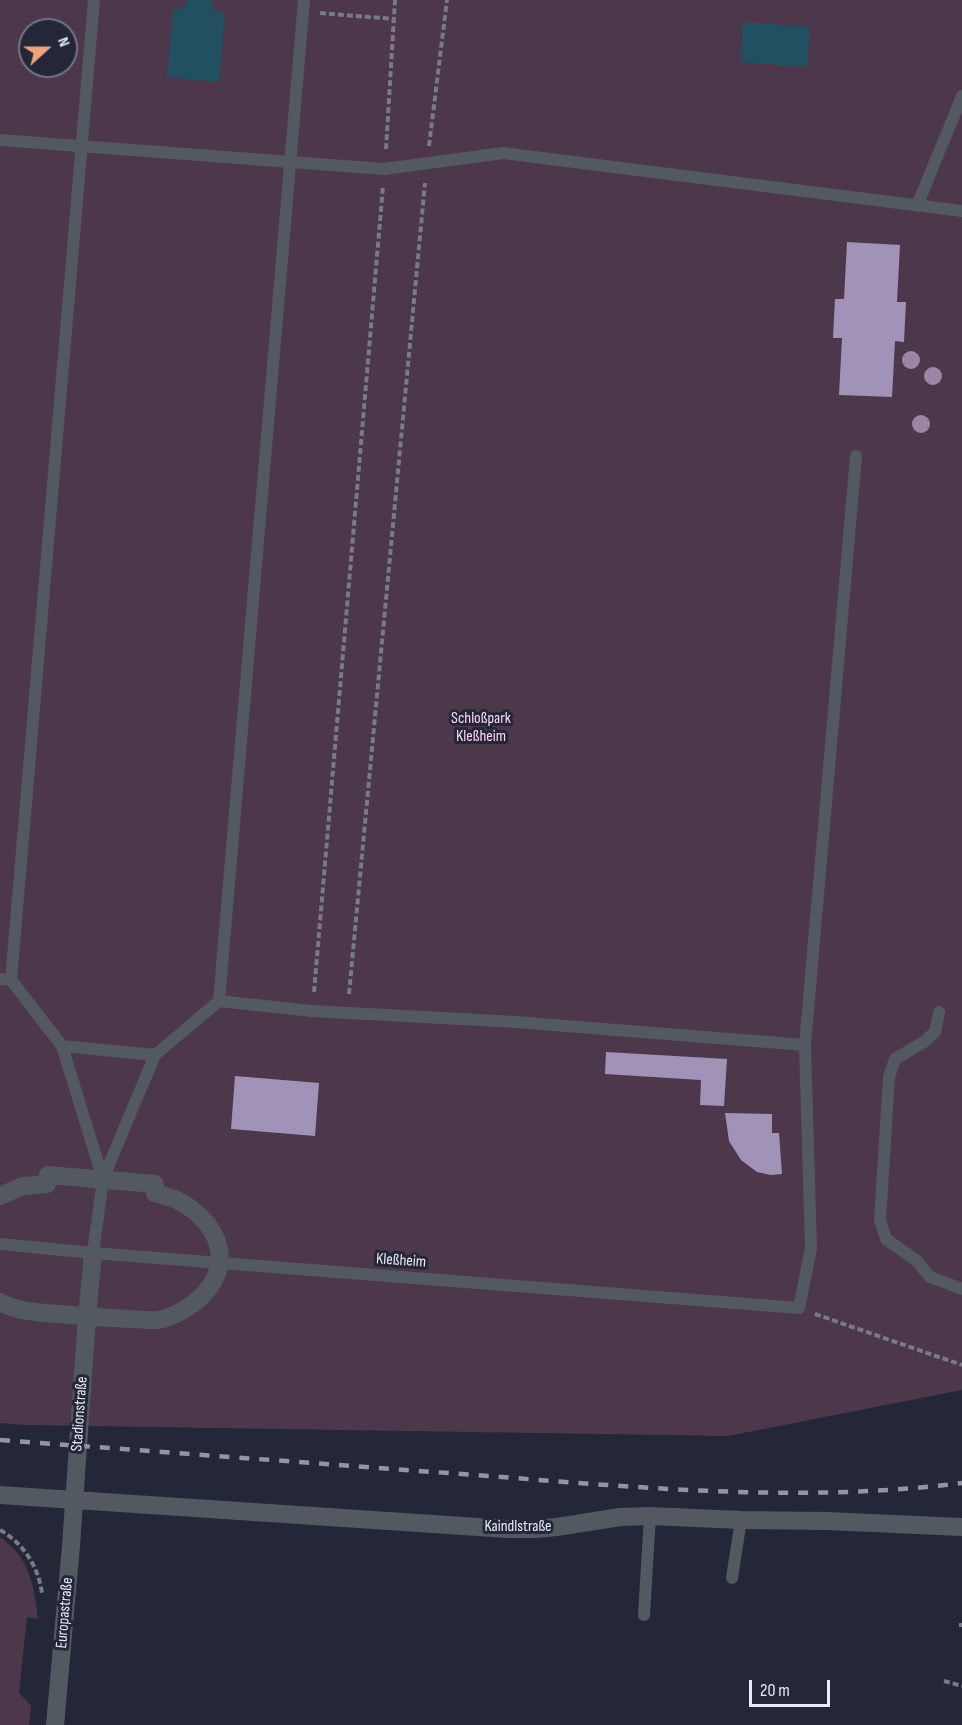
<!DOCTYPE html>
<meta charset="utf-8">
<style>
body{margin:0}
#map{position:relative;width:962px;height:1725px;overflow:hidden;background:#242737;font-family:"Sofia Sans Condensed",sans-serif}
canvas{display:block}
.north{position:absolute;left:18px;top:18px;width:60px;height:60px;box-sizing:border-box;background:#242737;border:2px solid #727583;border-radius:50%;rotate:69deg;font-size:16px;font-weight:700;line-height:24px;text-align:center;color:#e8eaf5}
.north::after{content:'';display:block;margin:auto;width:21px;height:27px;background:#f0a279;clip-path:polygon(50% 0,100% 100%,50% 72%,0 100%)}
.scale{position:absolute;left:749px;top:1680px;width:81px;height:27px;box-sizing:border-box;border:3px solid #e8eaf5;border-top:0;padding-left:8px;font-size:18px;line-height:21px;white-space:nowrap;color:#e8eaf5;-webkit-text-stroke:4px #242737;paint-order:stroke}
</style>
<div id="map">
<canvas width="962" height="1725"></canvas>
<div class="north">N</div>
<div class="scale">20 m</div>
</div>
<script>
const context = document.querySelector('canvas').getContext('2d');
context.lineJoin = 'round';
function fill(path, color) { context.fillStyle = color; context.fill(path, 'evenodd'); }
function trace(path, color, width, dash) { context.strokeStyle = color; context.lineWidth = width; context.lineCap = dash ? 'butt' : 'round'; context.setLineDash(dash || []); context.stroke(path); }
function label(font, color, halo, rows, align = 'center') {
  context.font = font + ' "Sofia Sans Condensed",sans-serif'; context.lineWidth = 6; context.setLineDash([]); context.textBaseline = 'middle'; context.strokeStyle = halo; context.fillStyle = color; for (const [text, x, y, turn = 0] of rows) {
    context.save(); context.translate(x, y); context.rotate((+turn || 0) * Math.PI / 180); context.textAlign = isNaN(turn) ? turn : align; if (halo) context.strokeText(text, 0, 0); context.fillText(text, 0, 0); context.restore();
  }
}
const green = new Path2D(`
 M0,0H962V1390L728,1436L24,1425L0,1423ZM30,30H66V66H30Z
 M0,1537C30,1558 34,1585 38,1619L27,1617L19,1693L31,1705L29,1725H0Z`);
const water = new Path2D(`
 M188,0H210L214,6V12L225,13L219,82L167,77L173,8L183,9Z
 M743,22L810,27L807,67L740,62Z`);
const building = new Path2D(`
 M847,242L900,245L897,302H906L904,342L895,341L892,397L839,395L842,338H833L835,299H844Z
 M606,1052L727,1059L724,1106L700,1105L701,1080L605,1074Z
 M235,1076L319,1083L315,1136L231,1129Z
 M725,1113L772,1114V1133H779L782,1174L771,1175L757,1172L741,1160L729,1141Z`);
const path = new Path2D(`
 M320,13L394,19
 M429,146L447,0
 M386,149L395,0
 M314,992L383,186
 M349,994L425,183
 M815,1314L962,1365
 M0,1530C24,1544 38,1566 42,1593
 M959,1625H962
 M944,1681L962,1686`);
const service = new Path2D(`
 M0,140L384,169L503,153L962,211
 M917,206L962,96
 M0,979L11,980L62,1046L103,1179L93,1253
 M11,980L94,0
 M219,1001L304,0
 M939,1012L935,1032L924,1042L895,1059L889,1077L880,1220L886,1239L917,1261L930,1277L962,1289
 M62,1046L155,1055L219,1001L312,1011L516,1022L805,1045
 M103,1179L155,1055
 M0,1244L93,1253L799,1308L811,1248L805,1045L856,456
 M732,1578L741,1520
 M644,1615L650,1516`);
const minor = new Path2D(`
 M0,1196L23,1186L47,1184L48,1175L155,1184V1193C162,1195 170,1197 177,1200C216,1220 237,1261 202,1296C191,1307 174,1317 158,1320C150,1321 140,1319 131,1319C111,1318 91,1317 71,1315C50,1313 18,1313 0,1302
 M0,1495L508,1529H536L557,1527L620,1517L650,1516L741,1520L827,1521L962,1527
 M55,1725L71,1546L87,1317L93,1253`);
const rail = new Path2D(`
 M0,1440C163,1452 325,1464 488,1476C646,1488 804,1503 962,1483`);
const trees = [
 [911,360],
 [933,376],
 [921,424]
];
const parkNames = [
 ["Schloßpark",481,719],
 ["Kleßheim",481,737]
];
const streetNames = [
 ["Kleßheim",401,1261,4],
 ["Stadionstraße",80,1414,-86],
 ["Kaindlstraße",518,1527],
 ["Europastraße",65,1613,-85]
];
fill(green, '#4d374b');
fill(water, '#215161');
fill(building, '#a192b8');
trace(path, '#777a88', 4, [6, 3]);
trace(service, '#535960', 12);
trace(minor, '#535960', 18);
trace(rail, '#9395a2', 4.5, [10, 10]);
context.fillStyle = '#9c86a3';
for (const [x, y] of trees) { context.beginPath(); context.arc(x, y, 9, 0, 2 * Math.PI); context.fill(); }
label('16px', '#ffd4fb', '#242737', parkNames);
label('16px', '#e8eaf5', '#242737', streetNames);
</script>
